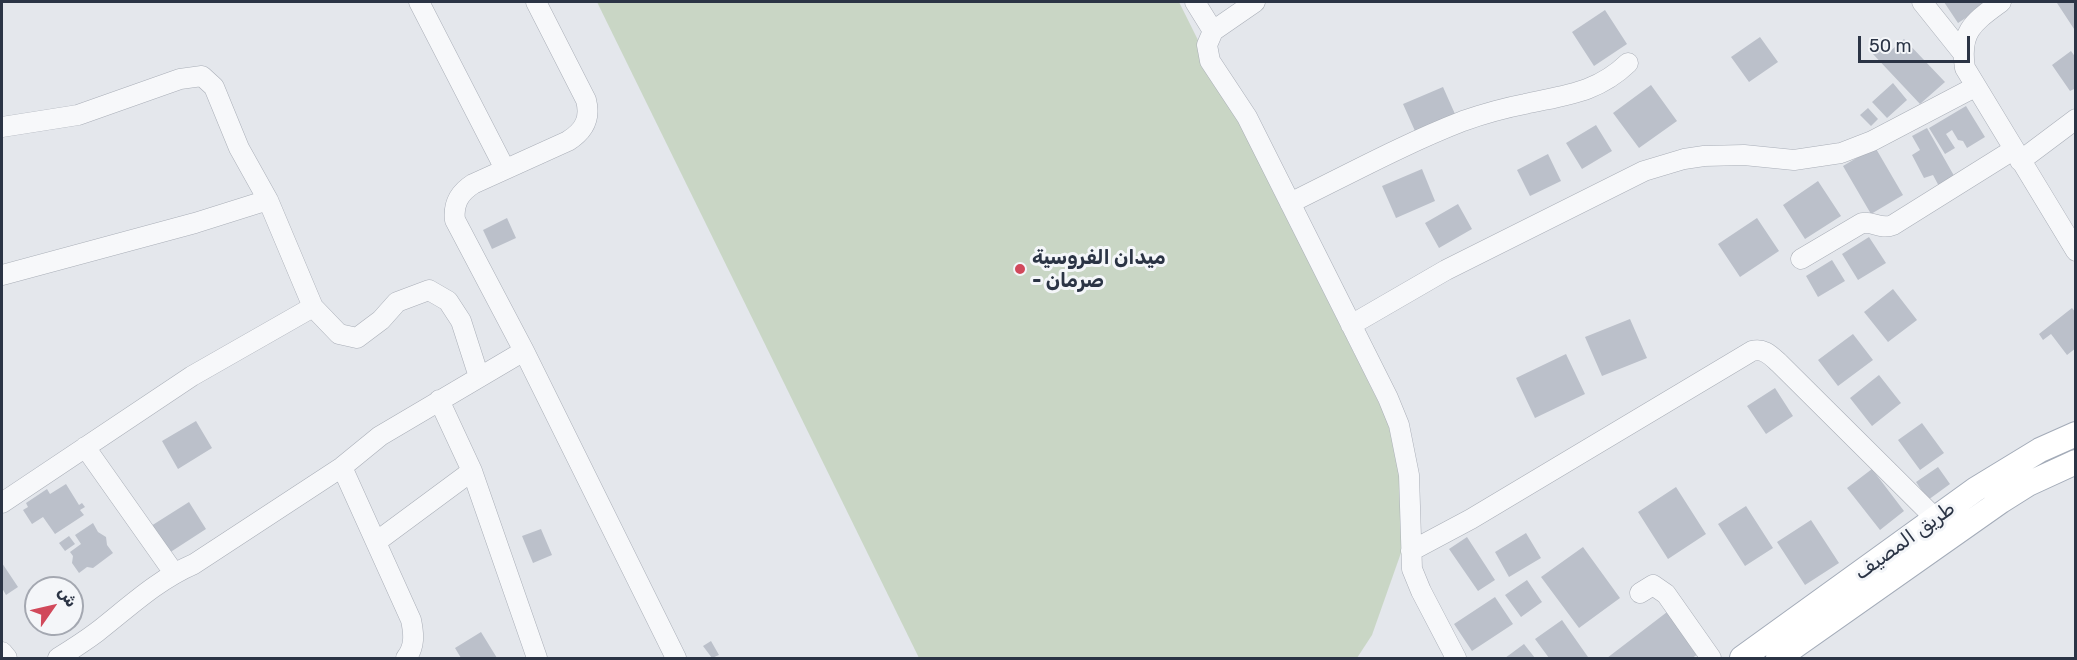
<!DOCTYPE html>
<meta charset="utf-8">
<style>
body{margin:0}
#map{position:relative;width:2077px;height:660px;overflow:hidden;background:#e4e7ec;font-family:Rubik,"Noto Naskh Arabic",sans-serif}
canvas{display:block}
.frame{position:absolute;inset:0;border:3px solid #2b3445;pointer-events:none}
.north{position:absolute;left:24px;top:576px;width:60px;height:60px;box-sizing:border-box;background:#f4f6f9;border:2px solid #a4a8b1;border-radius:50%;rotate:56deg;font-size:16px;font-weight:700;line-height:24px;text-align:center;color:#2b3445}
.north::after{content:'';display:block;margin:auto;width:21px;height:27px;background:#d1495b;clip-path:polygon(50% 0,100% 100%,50% 72%,0 100%)}
.scale{position:absolute;left:1858px;top:36px;width:112px;height:27px;box-sizing:border-box;border:3px solid #2b3445;border-top:0;padding-left:8px;font-size:18px;line-height:21px;white-space:nowrap;color:#2b3445;-webkit-text-stroke:4px #f4f6f9;paint-order:stroke}
</style>
<div id="map">
<canvas width="2077" height="660"></canvas>
<div class="frame"></div>
<div class="north">ش</div>
<div class="scale">50 m</div>
</div>
<script>
const context = document.querySelector('canvas').getContext('2d');
context.lineJoin = 'round';
function fill(path, color) { context.fillStyle = color; context.fill(path, 'evenodd'); }
function trace(path, color, width, dash) { context.strokeStyle = color; context.lineWidth = width; context.lineCap = dash ? 'butt' : 'round'; context.setLineDash(dash || []); context.stroke(path); }
function label(font, color, halo, rows, align = 'center') {
  context.font = font + ' Rubik,"Noto Naskh Arabic",sans-serif'; context.lineWidth = 6; context.setLineDash([]); context.textBaseline = 'middle'; context.strokeStyle = halo; context.fillStyle = color; for (const [text, x, y, turn = 0] of rows) {
    context.save(); context.translate(x, y); context.rotate((+turn || 0) * Math.PI / 180); context.textAlign = isNaN(turn) ? turn : align; if (halo) context.strokeText(text, 0, 0); context.fillText(text, 0, 0); context.restore();
  }
}
const green = new Path2D(`
 M597,2H1179L1386,417L1400,467L1402,550L1372,635L1357,658H919Z`);
const building = new Path2D(`
 M1944,2H1985L1987,4L1958,23Z
 M2059,2H2076V32L2057,3Z
 M1605,10L1627,44L1594,66L1572,32Z
 M1760,37L1778,62L1749,82L1731,57Z
 M1904,39L1945,82L1920,104L1872,53L1880,46L1887,54Z
 M2071,51L2076,58V88L2070,91L2052,65Z
 M1893,83L1907,100L1887,118L1872,102Z
 M1651,85L1677,121L1639,148L1613,113Z
 M1443,87L1455,114L1415,131L1403,104Z
 M1966,106L1985,137L1967,148L1963,141L1958,140L1952,130L1946,134L1955,148L1945,154L1929,128Z
 M1868,108L1878,119L1871,126L1860,115Z
 M1596,125L1612,151L1582,169L1566,143Z
 M1927,128L1957,181L1941,190L1933,175L1924,178L1912,155L1920,150L1912,136Z
 M1875,147L1903,195L1871,214L1843,166Z
 M1548,154L1561,181L1530,196L1517,170Z
 M1422,169L1435,201L1396,218L1382,186Z
 M1818,181L1841,216L1805,239L1783,205Z
 M1458,204L1472,229L1439,248L1425,223Z
 M507,218L516,238L492,249L483,230Z
 M1757,218L1779,251L1740,277L1718,244Z
 M1869,237L1886,263L1858,280L1842,254Z
 M1832,260L1845,281L1818,297L1806,276Z
 M1893,289L1917,320L1888,342L1864,312Z
 M2072,308L2076,313V348L2067,355L2051,334L2043,340L2039,334Z
 M1630,319L1647,358L1602,376L1585,337Z
 M1853,334L1873,360L1838,386L1818,360Z
 M1566,354L1585,394L1535,418L1516,378Z
 M1879,375L1901,403L1872,426L1850,398Z
 M1775,388L1793,416L1766,434L1747,406Z
 M196,421L212,448L178,469L162,441Z
 M1922,423L1944,453L1920,470L1898,440Z
 M1938,467L1950,484L1928,500L1916,482Z
 M1872,469L1904,511L1880,530L1847,488Z
 M66,484L79,505L82,503L85,507L80,510L84,515L55,534L43,517L32,524L23,510L28,507L26,503L47,489L50,494Z
 M1676,487L1706,534L1668,559L1638,512Z
 M189,502L206,529L169,553L151,526Z
 M1746,506L1773,548L1745,566L1718,524Z
 M1811,520L1839,563L1805,585L1777,542Z
 M93,523L98,532L106,537L107,545L113,553L93,568L87,567L79,573L72,563L73,556L70,552L81,544L75,535Z
 M541,529L552,555L533,563L522,536Z
 M1526,533L1541,558L1509,577L1495,552Z
 M69,536L75,544L65,551L59,543Z
 M1467,537L1495,580L1478,591L1449,549Z
 M1583,547L1620,598L1579,628L1541,577Z
 M2,563L18,587L6,595L2,588Z
 M1527,580L1542,602L1521,617L1505,595Z
 M1495,597L1513,624L1472,651L1454,624Z
 M1671,609L1703,651L1692,658H1607Z
 M1562,620L1588,657L1586,658H1549L1535,639Z
 M481,632L497,658H461L455,648Z
 M711,641L719,655L712,658L703,646Z
 M1524,644L1535,658H1505Z`);
const minor = new Path2D(`
 M419,2L505,169
 M536,2L586,100C591,119 584,131 568,141L473,184C459,193 453,204 455,220L524,351L676,658
 M1195,2L1213,31
 M1255,2L1213,31L1207,45L1210,61L1247,117L1388,398L1399,425L1409,475L1412,569L1421,591L1456,658
 M1922,2L1962,52
 M2001,2C1974,22 1959,31 1965,68L2076,251
 M2,127L78,115L180,79L202,76L214,87L239,148L268,200
 M2020,161L2076,119
 M1290,203C1347,175 1404,144 1463,121C1483,114 1504,108 1525,104C1565,95 1597,93 1628,63
 M1801,259L1862,223C1873,221 1881,230 1893,225L2013,150
 M2,275L195,223L268,200L313,307L339,334L357,338L381,320L397,302L429,290L448,301L461,321L479,377
 M1351,325L1446,270L1644,171L1684,159L1704,156L1744,155L1794,160L1841,153L1872,141L1975,87
 M439,400L472,471L537,658
 M85,447L174,573
 M342,467L411,620C414,634 415,647 406,658
 M2,503L192,376L313,307
 M376,542L472,471
 M1411,551L1471,519L1752,351C1764,348 1770,355 1779,363L1936,519
 M1640,593L1653,585L1666,594L1711,658
 M2,652L7,658
 M58,658C71,650 85,641 97,632C129,607 157,580 194,564L342,467L380,436L524,351`);
const major = new Path2D(`
 M1742,658L1976,489L2040,450L2076,434
 M1778,658L2001,501L2028,484L2076,462`);
const markers = [
 [1020,269,6,"#d1495b"]
];
const poiNames = [
 ["ميدان الفروسية",1032,258],
 ["- صرمان",1032,281]
];
const streetNames = [
 ["طريق المصيف",1905,541,-36]
];
fill(green, '#c9d6c5');
fill(building, '#bbc0ca');
trace(minor, '#a9aeb7', 21);
trace(major, '#a3abb8', 26);
trace(minor, '#f7f8fa', 20);
trace(major, '#fff', 24);
for (const [x, y, r, color] of markers) { const dot = new Path2D(); dot.arc(x, y, r, 0, 2 * Math.PI); context.fillStyle = color; context.fill(dot); trace(dot, '#f4f6f9', 2); }
label('bold 20px', '#2b3445', '#f4f6f9', poiNames, 'left');
label('20px', '#2b3445', '#f4f6f9', streetNames);
</script>
